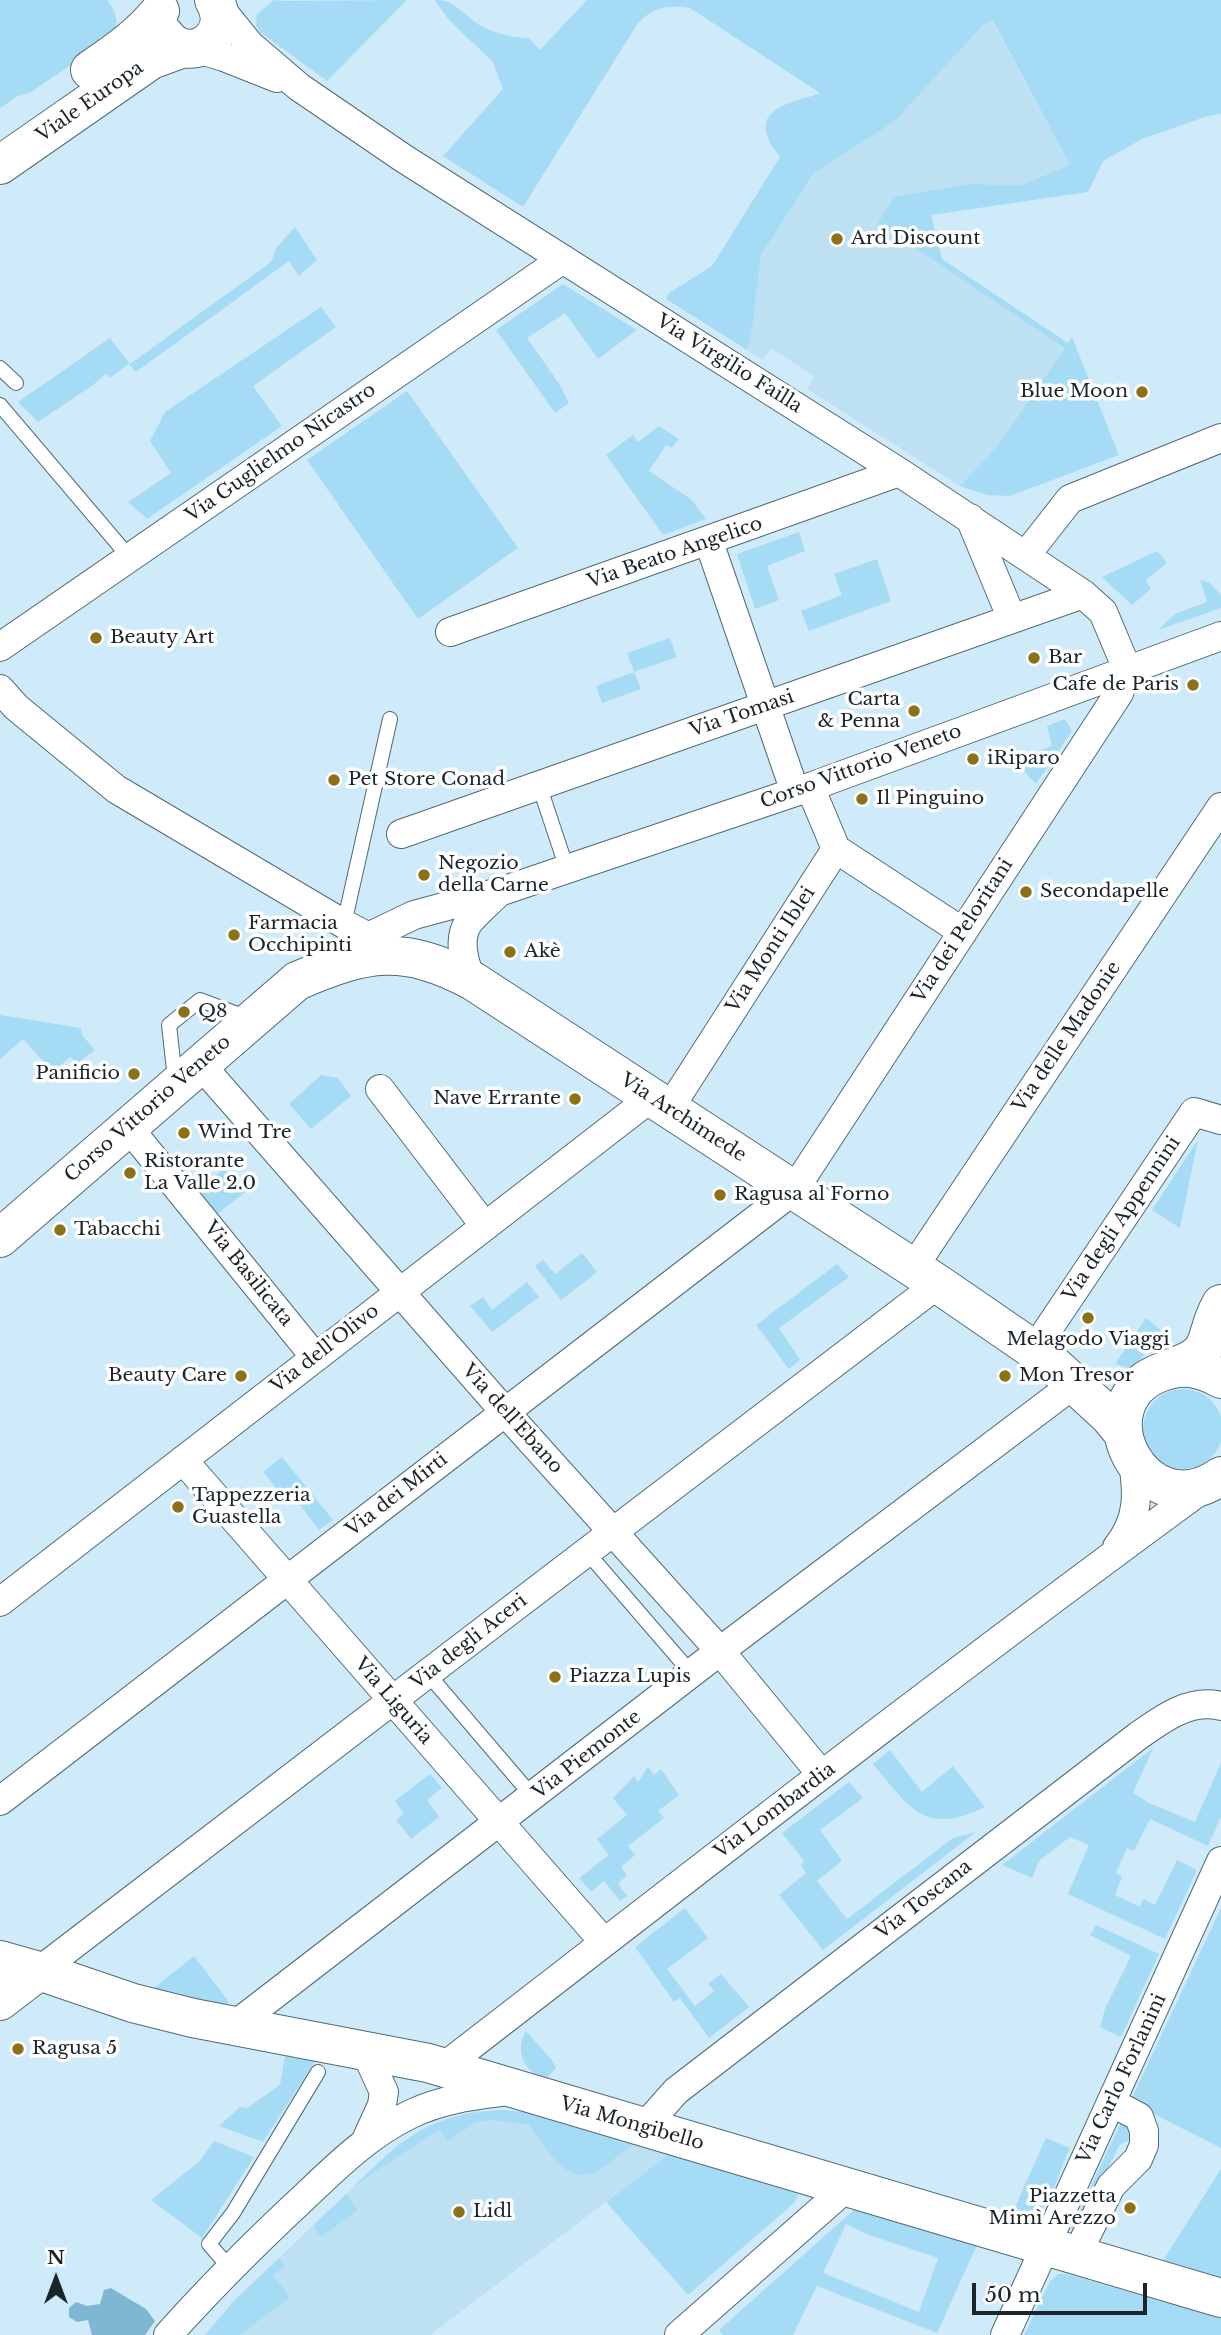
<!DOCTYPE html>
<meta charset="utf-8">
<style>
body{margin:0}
#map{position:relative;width:1221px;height:2335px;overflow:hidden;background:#cfebf9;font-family:"Libre Baskerville",serif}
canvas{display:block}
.north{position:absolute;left:21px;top:2244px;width:70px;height:70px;-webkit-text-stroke:5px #fff;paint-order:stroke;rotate:0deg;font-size:19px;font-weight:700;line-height:28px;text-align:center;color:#1b252a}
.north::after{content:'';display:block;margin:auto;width:24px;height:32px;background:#1b252a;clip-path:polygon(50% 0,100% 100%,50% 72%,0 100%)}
.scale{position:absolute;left:972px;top:2283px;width:175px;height:32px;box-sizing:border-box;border:4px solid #1b252a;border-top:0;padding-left:9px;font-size:21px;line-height:24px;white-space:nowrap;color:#1b252a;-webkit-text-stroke:5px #fff;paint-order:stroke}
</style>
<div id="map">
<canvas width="1221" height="2335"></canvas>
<div class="north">N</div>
<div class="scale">50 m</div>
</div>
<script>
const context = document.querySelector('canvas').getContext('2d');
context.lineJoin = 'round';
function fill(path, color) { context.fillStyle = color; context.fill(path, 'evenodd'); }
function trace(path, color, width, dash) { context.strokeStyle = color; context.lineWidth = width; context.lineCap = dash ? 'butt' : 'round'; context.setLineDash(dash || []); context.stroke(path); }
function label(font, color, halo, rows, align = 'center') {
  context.font = font + ' "Libre Baskerville",serif'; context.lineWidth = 7; context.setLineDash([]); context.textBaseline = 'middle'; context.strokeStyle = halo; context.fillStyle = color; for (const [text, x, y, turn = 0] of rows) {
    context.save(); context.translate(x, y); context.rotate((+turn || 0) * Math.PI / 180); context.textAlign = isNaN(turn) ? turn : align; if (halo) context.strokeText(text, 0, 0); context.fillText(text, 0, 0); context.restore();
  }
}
const built = new Path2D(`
 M992,21L1070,165L1021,185L969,184L879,223L1065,348L999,444L960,486L807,389L814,376L771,348L763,360L747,350L753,323L761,255L815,174L895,121L984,24Z
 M503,2110L532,2113L669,2154L430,2335H205L234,2301L395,2147L421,2129L449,2118L473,2112Z`);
const green = new Path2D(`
 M0,0H107C117,13 120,23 112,37L31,92L18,96L0,108Z
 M274,0L284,1L407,0L327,81L260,32L256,25L257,14Z
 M437,0C457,0 467,20 485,28C498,34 514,38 529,38L540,50L587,0H1221V114L1208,116L1142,139L1103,161L1088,192L931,215L942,259L1068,343L1072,337L1119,455L1010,496L987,495L960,486L999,444L1065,348L878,223L894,197L969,184L1021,185L1070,165L993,21L984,24L895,121L814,174L761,255L753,323L747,350L666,299L669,293L712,266L780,157C777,151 770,145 768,138C754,105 802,101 820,93L690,8C668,5 654,7 638,23L523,207L443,156L503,89L493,62L450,21L435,1Z
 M295,227L317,260L299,276L289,261L136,372L129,364L110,378L106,374L93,385L38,422L18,402L110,338L130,364L271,262L277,247Z
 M563,284L637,330L598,359L565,313L527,338L560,385L569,403L555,413L496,330Z
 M321,307L336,327L253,386L282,426L147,519L128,502L171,473L150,441L165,412Z
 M407,391L518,548L418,619L307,460Z
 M659,426L679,439L672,448L666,445L649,471L692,500L706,519L663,535L606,455L633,435L638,442Z
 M799,532L805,551L767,566L779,600L755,609L737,554Z
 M1157,551L1167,563L1146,580L1151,589L1132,605L1102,577Z
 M877,559L891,601L809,631L801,611L842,595L834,574Z
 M1200,580L1210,583L1221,595V608L1158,630L1175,614L1207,602Z
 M670,638L677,657L634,672L641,689L602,703L596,686L634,672L627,653Z
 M1065,719L1072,731L1036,784L1019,766L1041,758L1038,751L1052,746L1047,726Z
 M0,1015L81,1028L82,1035L95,1050L77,1063L70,1057L53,1072L23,1039L0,1059Z
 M321,1075L338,1078L351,1096L311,1129L289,1104Z
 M1198,1140L1180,1227V1228L1152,1210Z
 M224,1168L245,1192L215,1216L196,1192Z
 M582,1253L597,1272L561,1300L535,1266L543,1260L555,1274Z
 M837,1264L849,1277L779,1328L800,1360L789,1369L756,1325Z
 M527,1282L539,1297L492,1332L470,1306L483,1297L492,1310Z
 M1146,1318L1164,1333L1135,1365L1128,1368L1115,1364Z
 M1143 1429a40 40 0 1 1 80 0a40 40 0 1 1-80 0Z
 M282,1457L333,1520L319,1530L288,1489L281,1494L263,1472Z
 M1153,1748L1133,1793L1149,1803L1195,1822L1221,1763V1817L1208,1846L1150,1819L1134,1851L1127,1848L1116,1873L1122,1877L1115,1895L1140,1907L1143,1899L1155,1905L1177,1860L1197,1870L1165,1939L1068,1894L1089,1845L1070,1837L1039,1861L1032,1878L1002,1865Z
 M890,1750L922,1792L953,1766L985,1807C924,1837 909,1807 873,1764Z
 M648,1767L654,1775L661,1769L679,1795L658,1811L664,1818L628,1846L635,1855L621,1867L627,1875L618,1884L627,1896L620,1901L604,1881L591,1892L579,1878L609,1855L597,1839L627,1815L613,1798L634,1776L638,1782Z
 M430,1774L442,1788L427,1800L439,1817L411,1839L396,1820L404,1814L395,1801Z
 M849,1782L863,1798L820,1830L842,1861L817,1881L847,1919L953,1838L976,1832L823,1950L779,1895L806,1873L801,1865L804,1861L782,1833Z
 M685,1908L708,1938L667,1969L695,2006L714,1991L708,1984L721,1974L749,2007L709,2038L680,1998L674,2002L635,1947Z
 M1221,1908V2148L1130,2102Z
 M1096,1925L1159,1954L1121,2037L1100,2027L1105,2009L1131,1956L1090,1935Z
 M194,1956L229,2002L224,2007L150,1991Z
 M526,2031L552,2060L556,2068L546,2079C524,2073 514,2050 526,2031Z
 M285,2056L315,2061L263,2142L219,2126L240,2107L247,2108L280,2085Z
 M503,2110L532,2113L634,2143C623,2152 611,2162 599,2170C566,2189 545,2146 529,2125L494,2120L476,2122L448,2141L439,2129L354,2186C406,2137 428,2114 503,2110Z
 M1122,2120L1133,2128L1135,2138L1120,2144L1074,2236L1071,2229Z
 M1046,2138L1070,2148C1059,2172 1051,2207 1028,2223L1010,2218Z
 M214,2141L254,2157L202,2238L151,2200L199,2162Z
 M669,2154L793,2190L798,2195L795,2202L688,2295L606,2202Z
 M1221,2169V2279L1162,2262Z
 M346,2194L358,2210L321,2237L313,2226Z
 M856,2208L977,2245L937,2333L817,2286L793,2335H723L719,2330ZM846,2224L869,2235L938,2258L919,2312L823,2273Z
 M279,2258L285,2266L273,2275L290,2297L239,2335H205L234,2301Z
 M1058,2274H1066L1221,2318V2335H1024L1050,2281Z`);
const forest = new Path2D(`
 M111,2288L146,2309L155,2321L145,2335H92L88,2320L77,2322L69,2317V2308L76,2302L87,2306L100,2304L104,2290Z`);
const lane = new Path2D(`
 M0,368L16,383
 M0,405L130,558
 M539,785L567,869
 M344,924L390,719
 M175,1079L169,1025L200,1000L248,1018
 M586,1551L692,1674
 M428,1674L533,1797
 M230,2268L209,2244L233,2213L318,2072`);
const street = new Path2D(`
 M194,48L224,57L277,78
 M970,518L1012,619
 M709,542L795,792
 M1026,555L1070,499L1221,438
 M450,632L899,472
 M0,647L563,259
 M0,689L16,707L116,789L344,924L380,943
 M401,834L1083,594
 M836,849L963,932
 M334,958L368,937L414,915L499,892L810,787L1221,636
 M473,981C464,965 457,938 469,922C477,912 488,903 497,894
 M200,1064L505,1412L720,1651L822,1775
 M380,1089L484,1225
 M669,1109L836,849L810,787
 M128,1127L315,1357
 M913,1268L1221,807
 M1034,1350L1194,1112L1221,1120
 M183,1460L604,1942
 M1117,1547C1139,1520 1138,1494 1133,1462
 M0,1602L652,1097
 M0,1801L794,1190L1119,693L1127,669L1103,612L1083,594L899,472L403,158L299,87L250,45L216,3
 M39,1971C339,1742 637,1512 938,1284
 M235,2025L720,1651L1074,1384
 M365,2051L384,2092L382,2105L366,2140
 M442,2068C696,1872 949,1674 1208,1485
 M644,2127L676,2091L1138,1736C1162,1719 1190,1698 1221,1706
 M1076,2256L1111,2186L1138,2159L1144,2145V2131L1139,2117L1111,2102
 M168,2335C210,2288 253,2245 299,2202C334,2169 367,2135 411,2114C442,2099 476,2095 509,2091
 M679,2335L846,2188
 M1005,2335L1221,1861`);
const secondary = new Path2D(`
 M165,35C188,68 236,36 214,0
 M90,70C116,52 140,36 160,11
 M0,165L151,60L184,48
 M1171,1368C1218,1352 1201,1340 1221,1304
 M0,1960L39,1971L133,2003L193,2018L428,2063L1221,2298
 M0,2001L39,1971`);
const primary = new Path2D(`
 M0,1238L297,981C367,951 403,944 473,981L938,1284L1034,1350L1047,1359L1109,1416L1123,1433
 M1221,1379C1200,1367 1182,1364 1159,1373C1080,1405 1144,1530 1221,1476`);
const markers = [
 [837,239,7,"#8c7216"],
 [1142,392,7,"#8c7216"],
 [96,638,7,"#8c7216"],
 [1034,658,7,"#8c7216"],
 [1193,685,7,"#8c7216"],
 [914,711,7,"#8c7216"],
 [973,759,7,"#8c7216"],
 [334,780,7,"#8c7216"],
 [862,799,7,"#8c7216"],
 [424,875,7,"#8c7216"],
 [1026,892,7,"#8c7216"],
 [234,935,7,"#8c7216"],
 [510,952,7,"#8c7216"],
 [184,1012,7,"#8c7216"],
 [134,1074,7,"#8c7216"],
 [575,1099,7,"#8c7216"],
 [184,1133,7,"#8c7216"],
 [130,1173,7,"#8c7216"],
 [720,1195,7,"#8c7216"],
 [60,1230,7,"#8c7216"],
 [1088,1318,7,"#8c7216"],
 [241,1376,7,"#8c7216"],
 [1005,1376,7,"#8c7216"],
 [178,1507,7,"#8c7216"],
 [555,1677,7,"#8c7216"],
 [18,2049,7,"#8c7216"],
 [1130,2208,7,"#8c7216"],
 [459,2212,7,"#8c7216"]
];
const streetNames = [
 ["Viale Europa",90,102,-35],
 ["Via Virgilio Failla",729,364,32],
 ["Via Guglielmo Nicastro",281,453,-35],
 ["Via Beato Angelico",675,553,-19],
 ["Via Tomasi",742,714,-19],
 ["Corso Vittorio Veneto",861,767,-20],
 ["Via dei Peloritani",963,931,-57],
 ["Via Monti Iblei",771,950,-57],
 ["Via delle Madonie",1067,1037,-56],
 ["Corso Vittorio Veneto",148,1109,-41],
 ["Via Archimede",683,1118,33],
 ["Via degli Appennini",1122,1219,-56],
 ["Via Basilicata",248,1274,51],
 ["Via dell'Olivo",325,1349,-38],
 ["Via dell'Ebano",512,1419,48],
 ["Via dei Mirti",397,1495,-38],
 ["Via degli Aceri",469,1642,-38],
 ["Via Liguria",393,1701,49],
 ["Via Piemonte",587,1755,-38],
 ["Via Lombardia",775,1811,-37],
 ["Via Toscana",924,1900,-38],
 ["Via Carlo Forlanini",1122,2079,-65],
 ["Via Mongibello",632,2124,16]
];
const poiNames = [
 ["Ard Discount",851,239],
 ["Blue Moon",1128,392,"right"],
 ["Beauty Art",110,638],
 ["Bar",1048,658],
 ["Cafe de Paris",1179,685,"right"],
 ["Carta",900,700,"right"],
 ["& Penna",900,722,"right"],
 ["iRiparo",987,759],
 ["Pet Store Conad",348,780],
 ["Il Pinguino",876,799],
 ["Negozio",438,864],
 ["della Carne",438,886],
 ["Secondapelle",1040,892],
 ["Farmacia",248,924],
 ["Occhipinti",248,946],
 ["Akè",524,952],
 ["Q8",198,1012],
 ["Panificio",120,1074,"right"],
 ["Nave Errante",561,1099,"right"],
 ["Wind Tre",198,1133],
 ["Ristorante",144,1162],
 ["La Valle 2.0",144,1184],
 ["Ragusa al Forno",734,1195],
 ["Tabacchi",74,1230],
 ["Melagodo Viaggi",1088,1340,"center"],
 ["Beauty Care",227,1376,"right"],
 ["Mon Tresor",1019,1376],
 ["Tappezzeria",192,1496],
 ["Guastella",192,1518],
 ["Piazza Lupis",569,1677],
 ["Ragusa 5",32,2049],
 ["Piazzetta",1116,2197,"right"],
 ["Mimì Arezzo",1116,2219,"right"],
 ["Lidl",473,2212]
];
fill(built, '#bde0f2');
fill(green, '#a6dbf5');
fill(forest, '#7fb7d2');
trace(lane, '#516a76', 16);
trace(street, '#516a76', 30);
trace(secondary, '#516a76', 40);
trace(primary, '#516a76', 40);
trace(lane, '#fff', 14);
trace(street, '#fff', 28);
trace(secondary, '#fff', 38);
trace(primary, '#fff', 38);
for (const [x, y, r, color] of markers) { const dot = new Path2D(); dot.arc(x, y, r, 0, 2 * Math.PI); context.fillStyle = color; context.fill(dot); trace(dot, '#fff', 2.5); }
label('19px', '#1b252a', '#fff', streetNames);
label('19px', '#1b252a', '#fff', poiNames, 'left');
</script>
